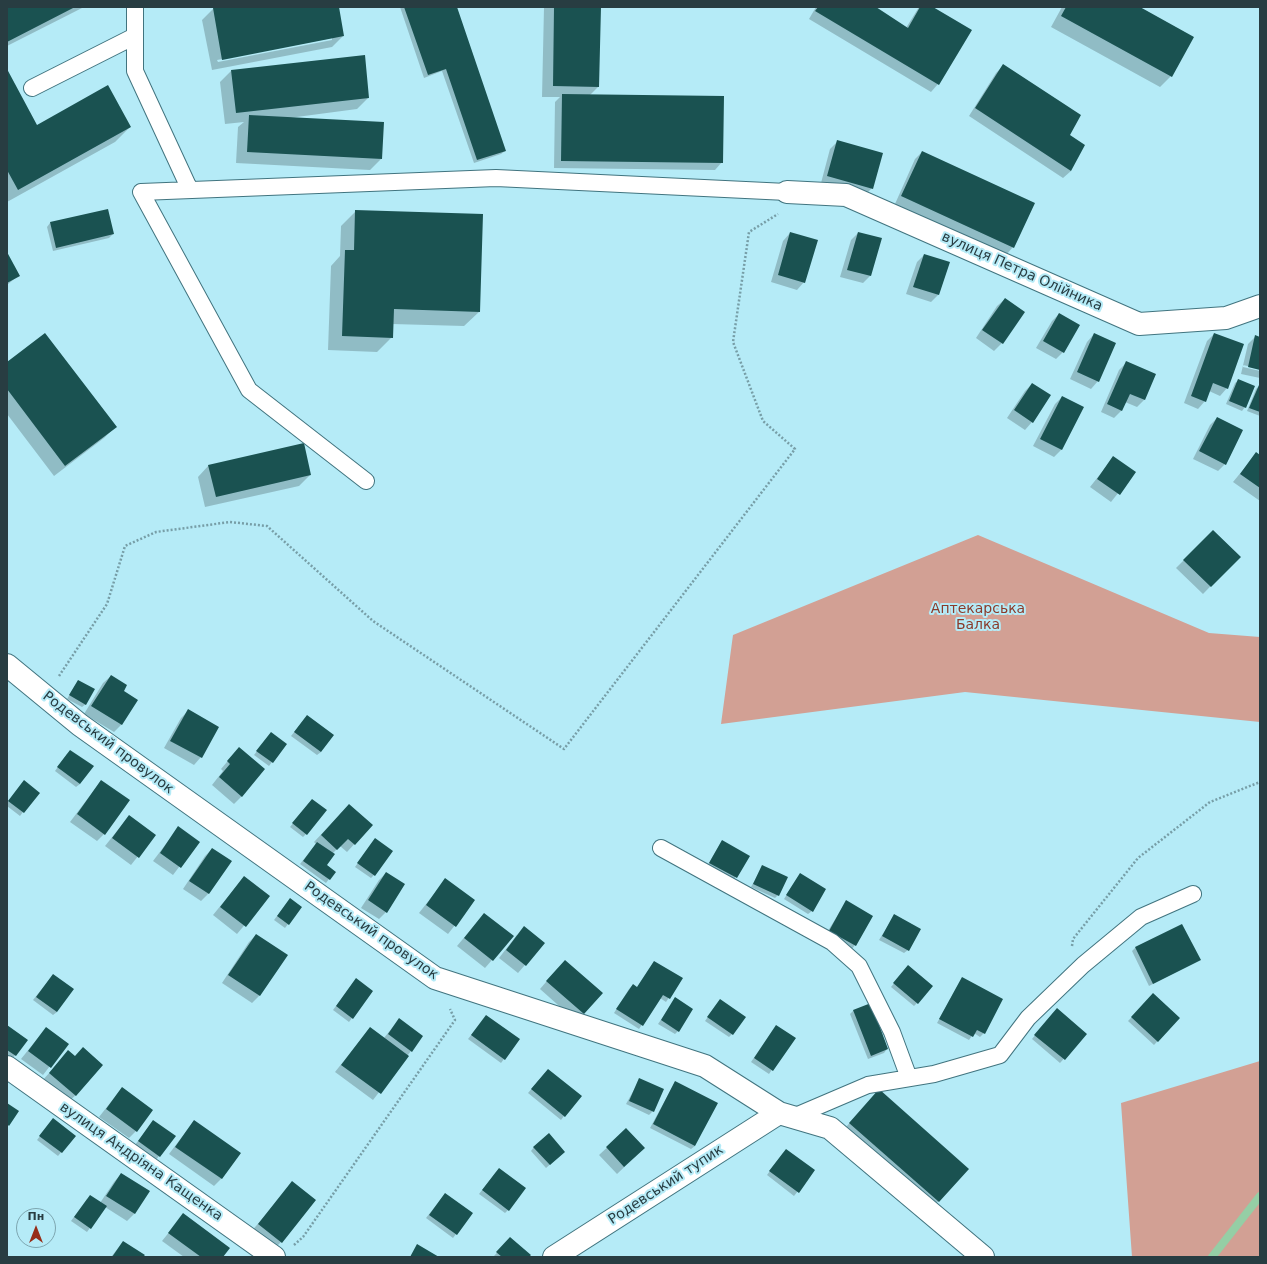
<!DOCTYPE html>
<meta charset="utf-8">
<style>
body{margin:0}
#map{position:relative;width:1267px;height:1264px;overflow:hidden;background:#b5ebf7;font-family:"DejaVu Sans",sans-serif}
canvas{display:block}
.frame{position:absolute;inset:0;border:8px solid #283d42;pointer-events:none}
.north{position:absolute;left:16px;top:1208px;width:40px;height:40px;box-sizing:border-box;background:#b5ebf7;border:1px solid #7da5af;border-radius:50%;rotate:0deg;font-size:11px;font-weight:700;line-height:16px;text-align:center;color:#283d42}
.north::after{content:'';display:block;margin:auto;width:14px;height:18px;background:#962d18;clip-path:polygon(50% 0,100% 100%,50% 72%,0 100%)}
</style>
<div id="map">
<canvas width="1267" height="1264"></canvas>
<div class="frame"></div>
<div class="north">Пн</div>
</div>
<script>
const context = document.querySelector('canvas').getContext('2d');
context.lineJoin = 'round';
function fill(path, color) { context.fillStyle = color; context.fill(path, 'evenodd'); }
function trace(path, color, width, dash) { context.strokeStyle = color; context.lineWidth = width; context.lineCap = dash ? 'butt' : 'round'; context.setLineDash(dash || []); context.stroke(path); }
function label(font, color, halo, rows, align = 'center') {
  context.font = font + ' "DejaVu Sans",sans-serif'; context.lineWidth = 4; context.setLineDash([]); context.textBaseline = 'middle'; context.strokeStyle = halo; context.fillStyle = color; for (const [text, x, y, turn = 0] of rows) {
    context.save(); context.translate(x, y); context.rotate((+turn || 0) * Math.PI / 180); context.textAlign = isNaN(turn) ? turn : align; if (halo) context.strokeText(text, 0, 0); context.fillText(text, 0, 0); context.restore();
  }
}
const green = new Path2D(`
 M978,535L1209,633L1260,637V722L965,692L721,724L733,635Z
 M1260,1061V1257H1132L1121,1103Z`);
const shadow = new Path2D(`
 M7,7H84L7,46Z
 M225,7H338L343,36L332,47L212,70L202,20L213,9ZM332,38V40L218,62L217,60Z
 M400,7H456L505,151L501,154L474,163L442,71L424,78Z
 M544,7H600L598,87L590,95L722,162L715,170L554,168L555,102L560,97H542Z
 M816,7H874L906,28L919,7H931L938,84L931,92L809,19Z
 M1062,7H1138L1171,76L1160,87L1051,27Z
 M1004,65L1069,135L1071,171L1063,178L969,116L996,73Z
 M7,71L36,127H130L115,142L7,202Z
 M231,71L368,98L357,109L289,118L381,159L370,170L236,163L238,127L244,122L225,124L220,82Z
 M837,142L872,188L865,195L821,183L830,149Z
 M922,152L1013,247L1006,255L895,204L915,159Z
 M356,211L479,312L464,326L392,324V337L377,352L328,350L331,266L340,256L341,226Z
 M50,223L113,234L109,238L53,251L47,227Z
 M790,233L804,282L797,290L771,282L783,241Z
 M858,233L870,276L863,283L840,277L851,240Z
 M7,254L19,275L7,285Z
 M924,255L938,295L931,302L906,294L917,262Z
 M1005,299L1024,312L1002,343L994,351L976,338L997,306Z
 M1059,314L1063,352L1056,359L1036,348L1052,321Z
 M1094,334L1098,381L1091,389L1070,379L1087,342Z
 M1214,334L1227,388L1220,396L1209,391L1205,401L1198,409L1184,403L1207,341Z
 M1255,337L1260,338V369L1243,365V367L1260,371V378L1241,374L1248,344Z
 M1127,362L1155,375L1144,400L1137,407L1125,402L1122,410L1114,418L1101,412L1119,370Z
 M7,363L115,427L104,438L54,476L7,414Z
 M1239,380L1245,407L1242,411L1226,404L1235,383Z
 M1032,384V422L1025,430L1007,418L1025,391Z
 M1259,386H1260V416L1247,411L1256,389Z
 M1062,397L1061,450L1054,457L1033,446L1055,404Z
 M1217,418L1225,464L1218,471L1193,459L1210,425Z
 M1256,454L1260,457V501L1233,482Z
 M1113,458L1134,473L1111,502L1090,487Z
 M209,465L310,475L299,486L205,507L198,477Z
 M1213,531L1239,557L1203,594L1176,568Z
 M111,676L122,691L136,701L121,725L114,732L84,714L103,683Z
 M78,681L86,704L82,707L67,699Z
 M188,711L201,757L194,765L164,748L181,718Z
 M307,716L321,752L317,755L291,736Z
 M271,733L272,762L269,766L254,755Z
 M67,754L80,784L76,787L55,771Z
 M232,756L242,796L234,804L212,785L223,771L221,769Z
 M101,781L104,834L97,841L70,822Z
 M21,785L23,812L20,816L7,806V803Z
 M309,803L306,834L303,837L290,827Z
 M342,812L371,826L347,852L340,846L332,854L325,865L329,879L326,883L300,864L316,844L314,842Z
 M129,816L154,836L131,865L105,846Z
 M178,828L198,842L173,875L153,861Z
 M722,841L748,856L733,881L707,866Z
 M372,843L374,875L371,878L355,867Z
 M212,849L231,861L208,894L201,901L183,889L205,856Z
 M762,867L778,895L775,898L751,887Z
 M386,873V912L379,919L361,908L379,880Z
 M800,874L812,911L808,914L784,899Z
 M244,877L269,896L237,934L213,915Z
 M445,880L474,901L448,934L419,913Z
 M846,902L855,945L852,949L826,934Z
 M287,903L301,907L285,928L274,920Z
 M484,914L492,960L485,968L457,946Z
 M894,916L908,950L904,953L879,940Z
 M1182,925L1199,960L1149,986L1132,951L1135,948Z
 M256,935L286,955L259,996L252,1003L222,983L249,942Z
 M517,935L544,943L518,973L499,958Z
 M654,962L681,979L666,1002L660,998L639,1029L614,1013L629,989L633,985L637,988Z
 M558,968L584,1014L576,1021L540,989Z
 M905,970L917,1003L914,1006L891,987Z
 M53,975L57,1012L53,1015L33,1000Z
 M962,978L984,1033L980,1037L974,1033L969,1040L937,1023Z
 M353,983L372,992L349,1022L333,1010Z
 M1153,995L1179,1018L1154,1045L1128,1021Z
 M675,999L678,1031L675,1034L658,1024Z
 M720,1000L732,1034L729,1037L705,1021Z
 M854,1010L887,1049L884,1053L868,1059L850,1014Z
 M1053,1013L1086,1034L1060,1063L1032,1039Z
 M486,1016L504,1059L501,1063L468,1039Z
 M396,1023L411,1051L373,1100L335,1072L370,1028L384,1038Z
 M7,1026L27,1041L12,1059L7,1055Z
 M46,1028L67,1044L43,1075L21,1059Z
 M773,1030L794,1038L769,1074L751,1062Z
 M68,1052L76,1095L68,1102L42,1081Z
 M545,1073L564,1116L561,1120L528,1093Z
 M640,1079L653,1111L649,1115L626,1104Z
 M675,1082L695,1146L691,1149L650,1128Z
 M122,1088L136,1131L129,1138L99,1117Z
 M876,1094L968,1169L935,1205L846,1127Z
 M153,1121L174,1136L156,1160L135,1145Z
 M194,1121L222,1178L214,1186L169,1154Z
 M50,1123L75,1136L58,1156L37,1140Z
 M626,1130L636,1156L617,1174L599,1155Z
 M534,1147L561,1155L546,1168L531,1151Z
 M783,1153L814,1171L794,1196L767,1175Z
 M496,1172L508,1210L505,1213L479,1194Z
 M121,1174L148,1191L134,1214L127,1221L105,1207L87,1232L71,1221L87,1199L100,1203L114,1182Z
 M292,1183L281,1242L274,1249L251,1232Z
 M445,1194L472,1213L453,1238L426,1218Z
 M183,1215L222,1257H184L162,1241Z
 M510,1238L528,1257L494,1256Z
 M123,1242L142,1257H111Z`);
const stream = new Path2D(`
 M1212,1257L1260,1196`);
const building = new Path2D(`
 M7,7H75L7,42Z
 M219,7H339L344,36L222,60L213,8Z
 M404,7H457L506,151L477,160L446,69L428,75Z
 M554,7H601L599,87L553,86Z
 M818,7H876L908,28L920,7H933L972,30L939,85L815,11Z
 M1066,7H1140L1194,37L1172,77L1061,16Z
 M365,55L369,98L236,113L231,70Z
 M1003,64L1081,115L1070,135L1085,145L1071,171L975,108Z
 M7,69L37,125L108,85L131,127L18,190L7,170Z
 M562,94L724,96L723,163L561,161Z
 M249,115L384,122L382,159L247,152Z
 M837,140L883,153L873,189L827,176Z
 M922,151L1035,203L1014,248L901,196Z
 M108,209L114,234L56,248L50,222Z
 M355,210L483,214L480,312L394,309L393,338L342,336L345,250H354Z
 M790,232L818,240L805,283L778,275Z
 M858,232L882,238L871,276L847,270Z
 M7,252L20,276L7,283Z
 M924,254L950,262L939,295L913,287Z
 M1005,298L1025,312L1003,344L982,330Z
 M1059,313L1080,325L1064,353L1043,341Z
 M45,333L117,427L65,466L7,389V362Z
 M1094,333L1116,343L1099,382L1077,372Z
 M1214,333L1244,344L1228,389L1213,383L1206,402L1191,396Z
 M1255,335L1260,337V370L1248,367Z
 M1126,361L1156,374L1145,400L1130,394L1122,411L1107,404Z
 M1238,379L1255,386L1246,408L1229,401Z
 M1032,383L1051,395L1033,423L1014,410Z
 M1259,385H1260V412L1249,408Z
 M1062,396L1084,407L1062,450L1040,439Z
 M1217,417L1243,430L1226,465L1199,451Z
 M304,443L311,475L216,497L208,465Z
 M1256,452L1260,455V488L1240,474Z
 M1113,456L1136,472L1120,495L1097,479Z
 M1213,530L1241,557L1211,587L1183,560Z
 M111,675L127,685L124,691L138,700L122,725L91,706Z
 M78,680L95,689L86,705L69,695Z
 M188,709L219,727L202,758L170,741Z
 M307,715L334,735L321,752L294,732Z
 M271,732L287,744L273,763L256,751Z
 M239,747L265,769L242,797L219,777L230,764L227,761Z
 M70,750L94,766L80,784L57,767Z
 M24,780L40,793L24,813L8,801Z
 M101,780L130,800L105,835L77,814Z
 M312,799L327,810L307,835L292,823Z
 M349,804L373,825L355,845L348,839L337,850L321,835Z
 M129,815L156,835L139,858L112,838Z
 M178,826L200,842L181,868L160,853Z
 M375,838L393,851L375,876L357,863Z
 M722,840L750,856L737,878L709,863Z
 M317,842L335,854L327,865L336,872L330,880L303,861Z
 M212,848L232,861L209,894L189,881Z
 M762,865L788,877L779,896L753,884Z
 M386,872L405,884L387,913L368,900Z
 M800,873L826,889L813,912L786,895Z
 M244,876L270,896L246,927L220,907Z
 M445,878L475,900L456,927L426,905Z
 M290,898L302,907L289,925L277,916Z
 M846,900L873,916L856,946L829,931Z
 M484,913L514,936L493,961L464,938Z
 M894,914L921,929L909,951L882,936Z
 M1182,924L1201,960L1153,984L1135,947Z
 M524,926L545,943L526,966L506,950Z
 M256,934L288,955L260,996L228,975Z
 M565,960L603,993L584,1014L546,981Z
 M654,961L683,978L670,999L663,995L643,1026L616,1009L633,984L637,987Z
 M908,965L933,986L918,1004L893,983Z
 M53,974L74,989L57,1012L36,997Z
 M962,977L1003,999L985,1034L977,1030L973,1037L939,1019Z
 M356,978L373,991L353,1019L336,1006Z
 M1153,993L1180,1018L1158,1042L1131,1017Z
 M675,997L693,1009L679,1032L661,1020Z
 M720,999L746,1017L733,1035L707,1017Z
 M871,1003L888,1049L871,1056L853,1010Z
 M1057,1008L1087,1034L1065,1060L1034,1035Z
 M486,1015L520,1039L505,1060L471,1035Z
 M399,1018L423,1036L412,1052L388,1034Z
 M7,1025L28,1040L16,1056L7,1050Z
 M776,1025L796,1038L773,1071L754,1058Z
 M46,1027L69,1044L51,1068L28,1051Z
 M370,1027L409,1056L381,1094L341,1065Z
 M83,1047L103,1065L76,1096L49,1073L68,1050L75,1056Z
 M548,1069L582,1096L565,1117L531,1089Z
 M639,1078L664,1089L654,1112L629,1101Z
 M675,1081L718,1103L695,1146L653,1124Z
 M122,1087L153,1110L137,1132L106,1109Z
 M879,1089L969,1169L939,1202L849,1123Z
 M7,1103L19,1111L9,1126L7,1124Z
 M53,1118L76,1136L62,1153L39,1136Z
 M153,1120L176,1136L160,1157L138,1141Z
 M194,1120L241,1153L222,1179L175,1147Z
 M626,1128L645,1148L624,1167L606,1147Z
 M549,1133L565,1152L550,1165L533,1147Z
 M786,1149L815,1170L799,1193L769,1171Z
 M499,1168L526,1188L509,1211L482,1190Z
 M121,1173L150,1191L135,1214L106,1196Z
 M292,1181L316,1200L282,1243L258,1224Z
 M445,1193L473,1213L457,1235L429,1215Z
 M90,1195L107,1206L91,1229L74,1217Z
 M183,1213L230,1248L223,1257H201L168,1233Z
 M510,1237L531,1255L529,1257H502L496,1252Z
 M123,1241L145,1255L143,1257H112Z
 M417,1244L439,1257H410Z`);
const path = new Path2D(`
 M59,676L107,604L125,546L156,532L230,522L267,526L373,621L564,749L795,449L763,421L733,342L749,232L778,214
 M1072,946L1073,939L1138,858L1210,802L1260,782
 M294,1245L303,1237L455,1020L450,1009`);
const service = new Path2D(`
 M135,7V71L190,190
 M32,88L135,36
 M366,481L249,390L141,192L496,178L787,192
 M661,848L832,942L859,966L892,1032L909,1078
 M793,1117L868,1085L934,1074L1000,1055L1028,1018L1083,965L1141,917L1193,894`);
const minor = new Path2D(`
 M787,192L846,195L1139,324L1226,318L1260,306
 M7,665L80,725L435,978L705,1066L779,1113L830,1128L983,1257
 M7,1067L274,1257
 M554,1257L779,1113`);
const streetNames = [
 ["вулиця Петра Олійника",1022,272,24],
 ["Родевський провулок",108,743,37],
 ["Родевський провулок",371,931,35],
 ["вулиця Андріяна Кащенка",141,1162,35],
 ["Родевський тупик",666,1185,-33]
];
const parkNames = [
 ["Аптекарська",978,609],
 ["Балка",978,625]
];
fill(green, '#d2a094');
fill(shadow, '#0003');
trace(stream, '#95cea5', 8);
fill(building, '#1a5251');
trace(service, '#41747f', 18);
trace(minor, '#41747f', 24);
trace(path, '#779ea7', 2.5, [2, 2]);
trace(service, '#fff', 16);
trace(minor, '#fff', 22);
label('14px', '#283d42', '#b5ebf7', streetNames);
label('14px', '#8a3a2a', '#b5ebf7', parkNames);
</script>
